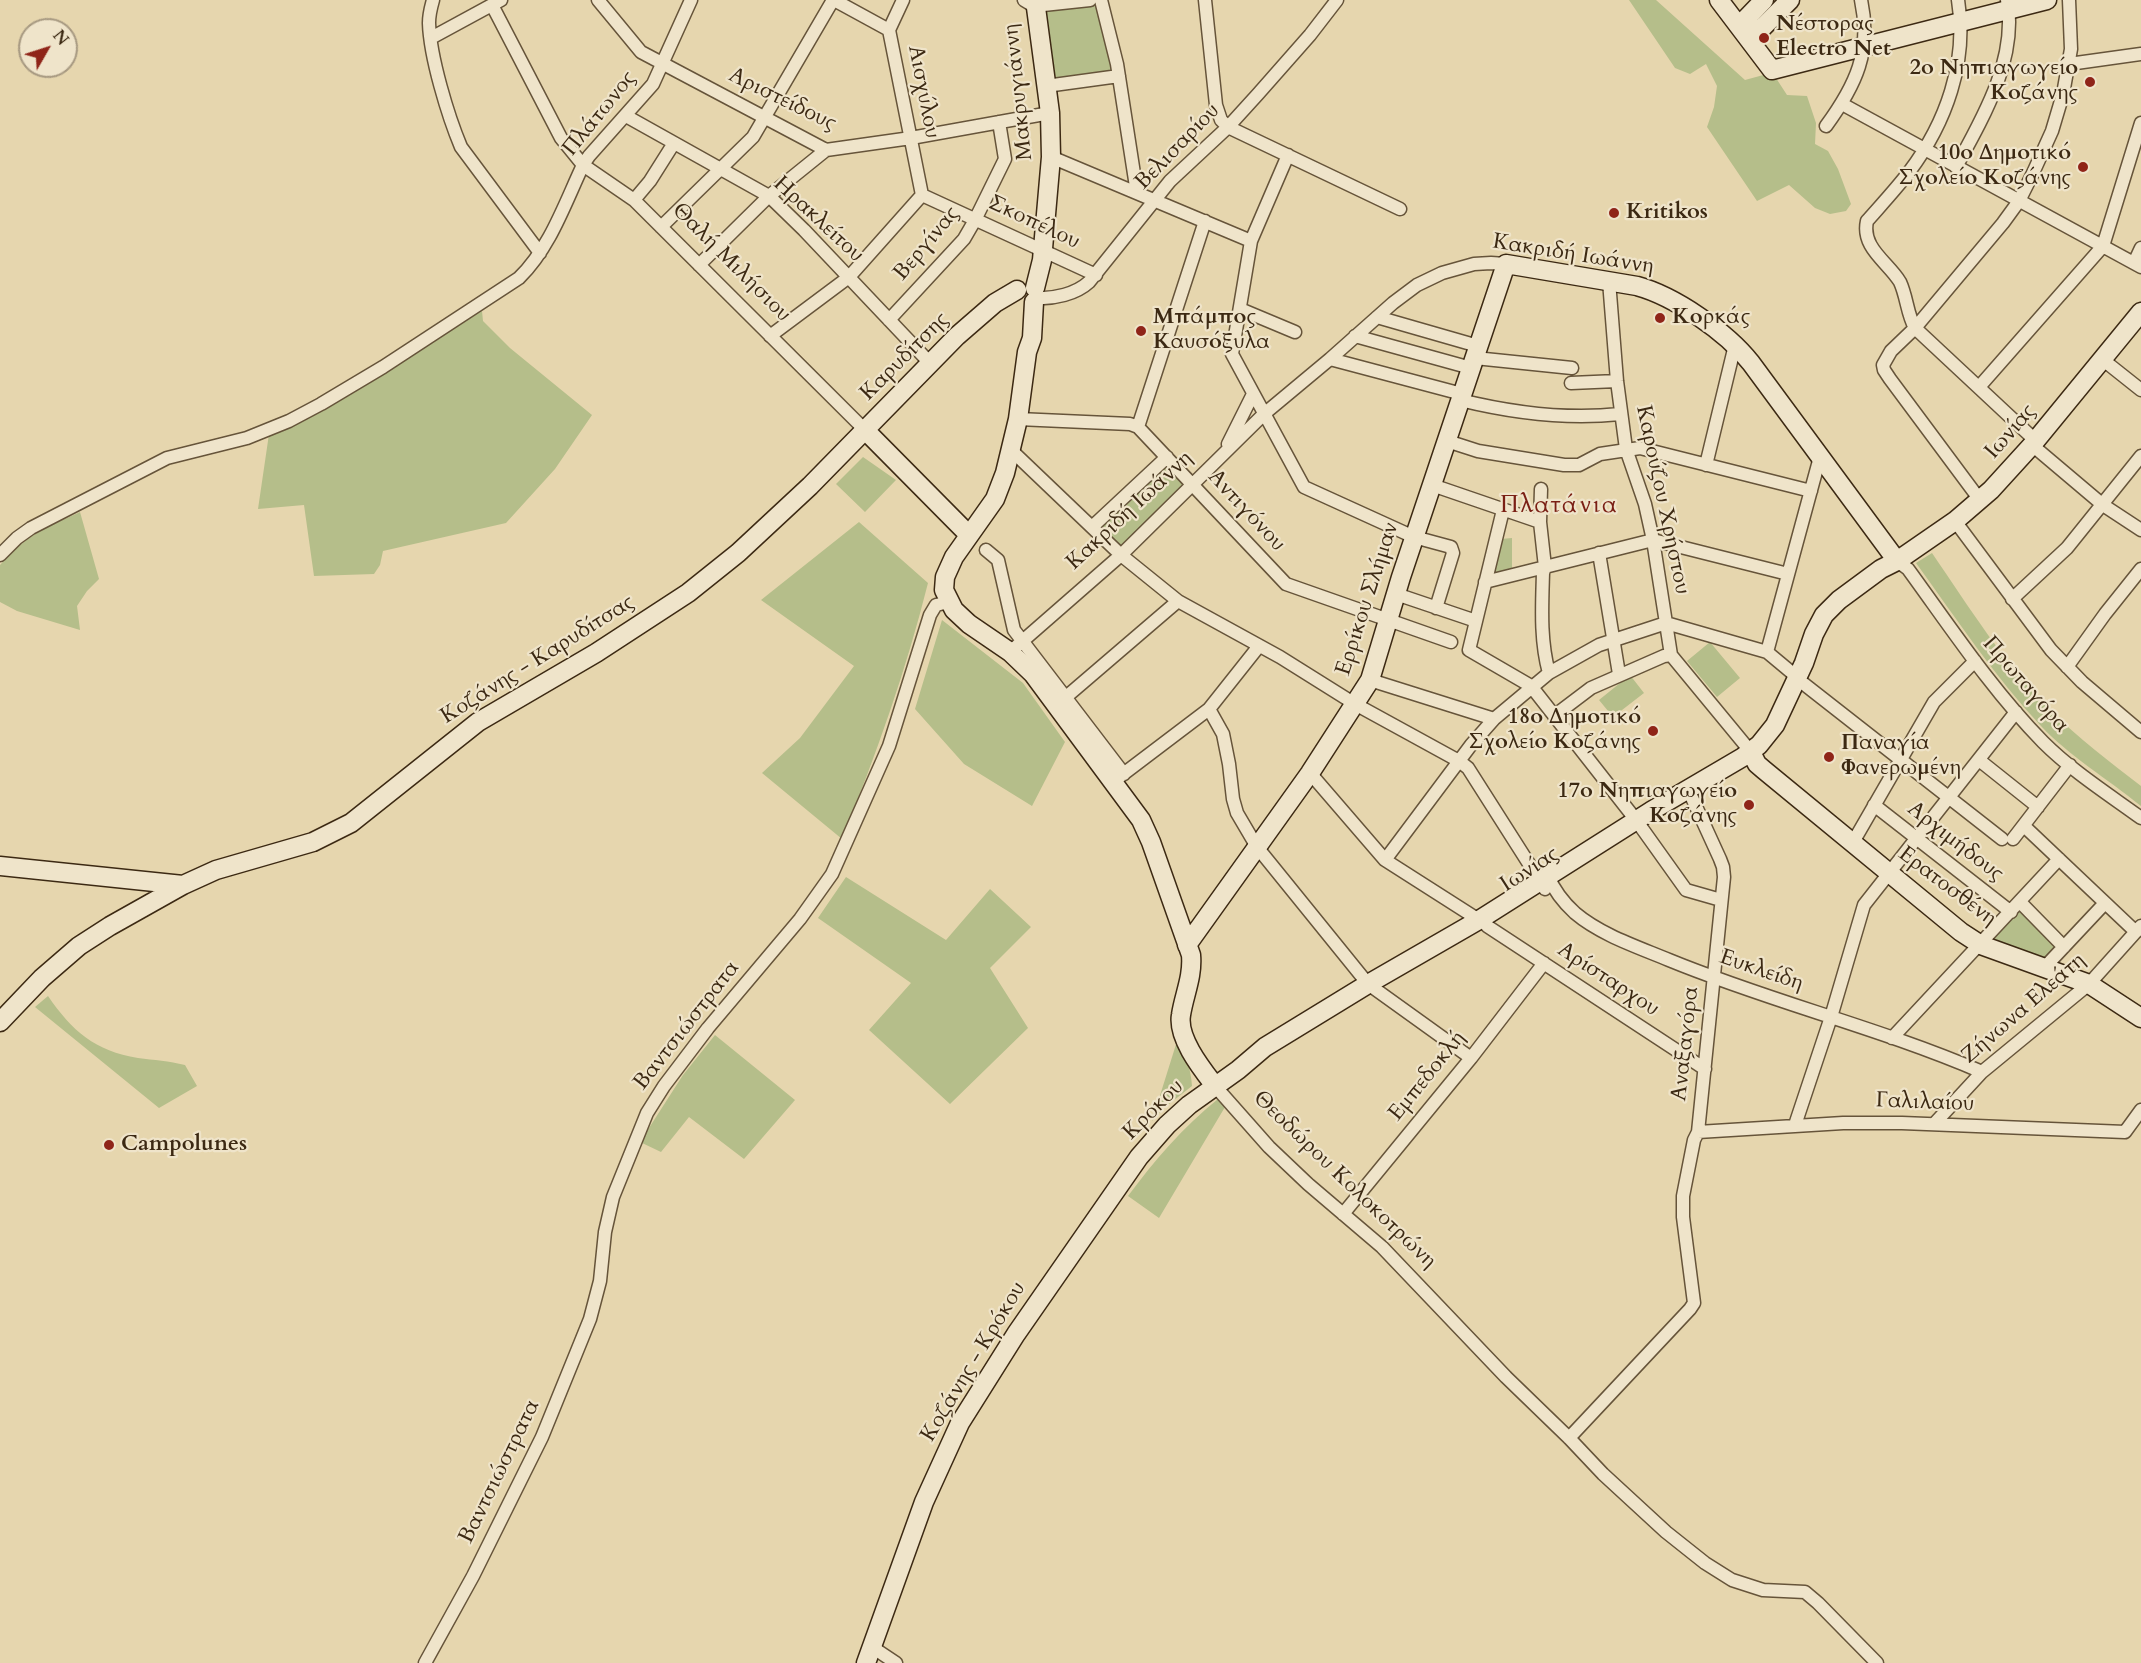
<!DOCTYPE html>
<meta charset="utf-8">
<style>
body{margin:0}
#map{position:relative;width:2141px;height:1663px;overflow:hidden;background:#e6d6ae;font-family:Cardo,serif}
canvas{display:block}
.north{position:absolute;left:18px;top:18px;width:60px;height:60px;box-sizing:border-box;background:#efe4ca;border:2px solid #a79981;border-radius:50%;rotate:51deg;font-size:16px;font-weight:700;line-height:24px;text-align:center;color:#3c2913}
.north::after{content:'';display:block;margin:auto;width:21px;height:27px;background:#8f2418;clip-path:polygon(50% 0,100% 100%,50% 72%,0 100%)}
</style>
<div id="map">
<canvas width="2141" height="1663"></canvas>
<div class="north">N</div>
</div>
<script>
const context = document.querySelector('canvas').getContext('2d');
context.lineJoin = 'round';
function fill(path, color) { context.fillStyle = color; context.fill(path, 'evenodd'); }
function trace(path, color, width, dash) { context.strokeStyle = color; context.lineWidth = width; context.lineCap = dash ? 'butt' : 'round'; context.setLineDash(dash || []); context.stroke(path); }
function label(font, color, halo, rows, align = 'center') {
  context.font = font + ' Cardo,serif'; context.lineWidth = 4.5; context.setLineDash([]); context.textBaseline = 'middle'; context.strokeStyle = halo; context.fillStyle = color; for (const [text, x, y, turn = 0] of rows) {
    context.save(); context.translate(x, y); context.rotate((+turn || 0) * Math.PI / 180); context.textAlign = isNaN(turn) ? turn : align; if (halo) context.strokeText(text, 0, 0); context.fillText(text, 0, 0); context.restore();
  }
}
const green = new Path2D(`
 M1629,0H1656L1745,80L1767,74L1774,75L1787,95L1807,96L1816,123L1815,144L1828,151L1838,169L1851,204L1846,211L1830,214L1815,208L1789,185L1757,201L1707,127L1714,107L1717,86L1706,64L1690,74L1675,68Z
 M1097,4L1114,72L1056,80L1046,9Z
 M482,311L483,321L510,348L592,415L555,469L506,523L383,551L380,565L374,574L314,576L304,505L258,509L269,434L372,379Z
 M863,457L896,480L865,512L836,484Z
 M1167,463L1186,484L1120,546L1100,525Z
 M80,512L99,579L87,591L77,606L80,630L17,611L0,602V565C26,535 45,528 80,512Z
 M859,522L928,583C906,671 876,755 842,839L762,773L800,738L854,666L761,600Z
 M1512,538V571L1492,575L1501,539Z
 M1932,553C1969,607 2004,663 2050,710C2078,738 2110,762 2141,786V806C2109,780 2068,755 2041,726C1994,676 1956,618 1916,563Z
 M942,620L1023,683L1065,742L1032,806L964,764L915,709Z
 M1710,642L1740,678L1717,697L1687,661Z
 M1630,675L1644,693L1613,717L1599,700Z
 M846,877L946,940L990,889L1031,927L990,968L1028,1028L950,1104L869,1030L911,983L818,918Z
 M2022,908L2057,944L2043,959L1992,940Z
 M48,996C72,1031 95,1051 138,1058C154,1060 169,1061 185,1065L197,1086L159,1108L35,1007Z
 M715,1035L795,1100L744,1159L689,1117L661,1152L640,1142L683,1075Z
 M1178,1038C1185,1054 1191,1068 1192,1086L1164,1108L1152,1121Z
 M1218,1099L1225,1107L1159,1218L1128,1196C1155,1160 1183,1127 1218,1099Z`);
const street = new Path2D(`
 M433,0C431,7 429,16 429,23C430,57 448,116 461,147L540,253
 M598,0L641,52L826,150L911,138L1050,113
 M834,0L889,30
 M903,0L889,30L922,195
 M1024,0L1034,6L1090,0
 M1101,0L1117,64L1137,193
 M1205,0L1216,105L1221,120L1228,127L1400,209
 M1958,0C1968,62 1946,123 1909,172C1896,189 1881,205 1867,221C1861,248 1888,262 1900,282C1907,297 1907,314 1915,328L2036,441
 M492,5L561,138L583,165L634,200L866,431
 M431,38L501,0
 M2069,64L2141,54
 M1046,86L1119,76
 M1842,104L2141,267
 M626,116L769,196L804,230L930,363
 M1826,126C1856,85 1872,51 1861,0
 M1288,155L1251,241L1232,354L1304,487L1414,537L1451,547L1453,553L1436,608
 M1051,157L1251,241
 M1956,167C1983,118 2018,58 2007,0
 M922,195L1096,275
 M634,200L650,181L674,143
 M661,227L753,137L833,0
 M2134,263L2141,248
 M699,265L769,196L826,150
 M1609,281L1617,381L1626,449L1645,504L1653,540L1671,655
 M1036,298C1054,299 1076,294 1089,282L1170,181L1228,127L1258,94L1310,35L1337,0
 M1240,309L1295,332
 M1377,317L1478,346
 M889,320L964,239L975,220L1005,159L999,122
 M770,336L849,277L922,195
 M1355,336L1471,368
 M1475,358L1572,368
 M1330,359L1462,394
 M2102,359L2141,390
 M1571,383L1617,381
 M1979,387L2103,246L2141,123
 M1460,400C1513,413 1566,420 1620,414
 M1018,419L1130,424L1138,427L1286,584L1451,642
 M1138,427L1205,221
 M1447,441L1478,451L1564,465H1579L1600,454L1640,448L1811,491
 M1228,444L1253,394
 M2032,445L2103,505L2141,530
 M1011,450L1121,555L1178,601L1280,657L1355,704L1459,761L1468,768L1545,889
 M1706,465L1735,345
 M1432,485L1540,522
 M1541,489L1540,522L1545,567L1543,573C1542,607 1540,640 1549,673
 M1980,500L1890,379L1884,370L1883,365L1891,351L1915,328L2003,223L2019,201L2033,173L2052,131L2063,94L2071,49L2069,0
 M1503,510L1469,650L1531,686L1636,820L1686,890L1721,900
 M1955,521L2051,650L2082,682L2141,732
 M1092,527L1167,457
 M986,550L998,560L1014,630L1124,774
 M1599,553L1619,674
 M0,555L17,538L31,528L167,458L247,438L289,421L321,404L383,367L519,278C550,248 565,203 583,165L589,156L653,84L691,0
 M1897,561L1908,569C1951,628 1992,690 2043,742C2072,771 2108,794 2141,818
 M1485,582L1653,540L1788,574
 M1396,594L1476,621
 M2012,599L2067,548L2141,456
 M1010,652L1121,555L1264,414L1330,359L1393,303L1417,285L1442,273L1474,264L1491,263L1506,264
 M1767,652L1820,457
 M1671,655L1751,752
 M2067,667L2105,614L2141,569
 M1370,680L1494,719
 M1804,684L2002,839
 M1066,697L1178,601
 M1209,709L1223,734L1229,764L1233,799L1237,813L1257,847L1368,984L1471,1058
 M1554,716L1591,688L1664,656L1671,655
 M1979,760L2038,807
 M1310,773L1385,860L1479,920
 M1118,778L1209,709L1259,646
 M1874,805L2011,912
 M2024,826L2136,932
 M2013,839L2070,765
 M1852,844L1934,702L1975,661
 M1385,860L1471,745L1494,719L1549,673L1599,645L1666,623L1767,652L1797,677
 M1548,876C1554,890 1564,903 1575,913C1601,935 1638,947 1669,960C1771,1002 1880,1028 1982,1072
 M2020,902L2064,947
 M1487,926L1705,1069
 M2044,968L2105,903
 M1892,1038L2059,859
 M1215,1086L1269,1147L1308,1184L1382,1247L1506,1377L1569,1438L1603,1474L1666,1532L1705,1563L1732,1580L1763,1590L1805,1592L1818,1603L1877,1663
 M1934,1124L1982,1072L2089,984L2141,926
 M1795,1125L1831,1017L1864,905L2016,712
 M1698,1132L1843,1123H1902L2125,1132L2141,1110
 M1343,1214L1471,1058L1544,963
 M1569,1438L1690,1309L1694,1303L1683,1217V1196L1694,1140L1698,1132L1724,877L1723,867L1720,859L1688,789
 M872,1647L896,1663
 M425,1663L473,1576L542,1437L575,1356L590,1319L600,1281L605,1232L613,1197L647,1113L664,1086L708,1028L800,919L832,874L889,746L930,615L936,605L949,602`);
const secondary = new Path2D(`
 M1035,0L1050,113L1051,157L1042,260L1035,288
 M1719,0L1772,70L2047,0
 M1739,26L1764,0
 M1750,40L1790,0
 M1034,302L1032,338L1027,352L1018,419L1005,473L995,499L954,557L945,577L944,590L954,610L969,624L1010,652L1033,674L1141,820L1151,842L1191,955C1193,977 1184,995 1181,1015C1177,1038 1202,1069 1215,1086
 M866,431L969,535
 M1751,752L1757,764L1764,770L1961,932L1981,945L2089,984L2141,1018
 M0,866L183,885
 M1187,945L1310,773L1370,680L1401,577L1506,264L1637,286C1674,296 1727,332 1751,363L1897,561
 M0,1022L42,978L79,946L110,926L183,885L216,870L313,842L351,823L478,722L596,653L688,593L738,553L810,486L957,336L995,303L1017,290
 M866,1663L924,1502L960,1423L1016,1334L1139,1157L1167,1125L1189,1105L1238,1070L1265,1047L1368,984L1479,920L1651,811L1743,757L1759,745L1775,725L1804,663L1814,634L1824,615L1839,600L1881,569L1897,561L1955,521L1991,490L2032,445L2141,312`);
const markers = [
 [1764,38,6,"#8f2418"],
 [2090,82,6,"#8f2418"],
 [2083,167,6,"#8f2418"],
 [1614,213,6,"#8f2418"],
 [1660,318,6,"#8f2418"],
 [1141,331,6,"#8f2418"],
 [1653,731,6,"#8f2418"],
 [1829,757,6,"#8f2418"],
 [1749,805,6,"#8f2418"],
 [109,1145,6,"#8f2418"]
];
const poiNames = [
 ["Νέστορας",1776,25],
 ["Electro Net",1776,50],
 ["2ο Νηπιαγωγείο",2078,69,"right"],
 ["Κοζάνης",2078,94,"right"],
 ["10ο Δημοτικό",2071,154,"right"],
 ["Σχολείο Κοζάνης",2071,179,"right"],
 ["Kritikos",1626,213],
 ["Μπάμπος",1153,318],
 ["Καυσόξυλα",1153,343],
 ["Κορκάς",1672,318],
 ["18ο Δημοτικό",1641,718,"right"],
 ["Σχολείο Κοζάνης",1641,743,"right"],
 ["Παναγία",1841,744],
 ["Φανερωμένη",1841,769],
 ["17ο Νηπιαγωγείο",1737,792,"right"],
 ["Κοζάνης",1737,817,"right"],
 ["Campolunes",121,1145]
];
const streetNames = [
 ["Αισχύλου",923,92,79],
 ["Μακρυγιάννη",1019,92,-96],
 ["Αριστείδους",782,100,26],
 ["Πλάτωνος",600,114,-51],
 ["Βελισαρίου",1178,147,-46],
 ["Ηρακλείτου",818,220,43],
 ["Σκοπέλου",1034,223,25],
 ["Βεργίνας",927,244,-50],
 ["Κακριδή Ιωάννη",1573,255,9],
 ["Θαλή Μιλήσιου",731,263,45],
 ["Καρυδίτσης",905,357,-45],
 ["Ιωνίας",2011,432,-49],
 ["Καρούζου Χρήστου",1662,500,78],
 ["Κακριδή Ιωάννη",1130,511,-43],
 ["Αντιγόνου",1246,511,47],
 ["Ερρίκου Σλήμαν",1368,599,-72],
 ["Κοζάνης - Καρυδίτσας",538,660,-32],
 ["Πρωταγόρα",2025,685,49],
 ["Αρχιμήδους",1955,842,38],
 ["Ιωνίας",1530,870,-33],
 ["Ερατοσθένη",1947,887,37],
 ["Ευκλείδη",1761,971,19],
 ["Αρίσταρχου",1608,980,33],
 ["Ζήνωνα Ελεάτη",2024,1009,-41],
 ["Βαντσιώστρατα",687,1026,-52],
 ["Αναξαγόρα",1686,1044,-84],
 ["Εμπεδοκλή",1428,1076,-51],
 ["Γαλιλαίου",1925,1103,2],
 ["Κρόκου",1154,1110,-45],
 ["Θεοδώρου Κολοκοτρώνη",1344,1180,44],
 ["Κοζάνης - Κρόκου",974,1362,-59],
 ["Βαντσιώστρατα",500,1472,-64]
];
const neighbourhoodNames = [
 ["Πλατάνια",1559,506]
];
fill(green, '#b5be8a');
trace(street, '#66543a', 15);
trace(secondary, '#3c2913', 21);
trace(street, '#efe4ca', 12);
trace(secondary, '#efe4ca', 18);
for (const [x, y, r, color] of markers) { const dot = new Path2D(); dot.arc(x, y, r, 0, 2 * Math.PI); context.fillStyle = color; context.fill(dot); trace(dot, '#efe4ca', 2); }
label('bold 22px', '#3c2913', '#efe4ca', poiNames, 'left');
label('22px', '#3c2913', '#efe4ca', streetNames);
context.letterSpacing = '1.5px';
label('24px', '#7a1f14', '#efe4ca', neighbourhoodNames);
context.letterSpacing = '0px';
</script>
